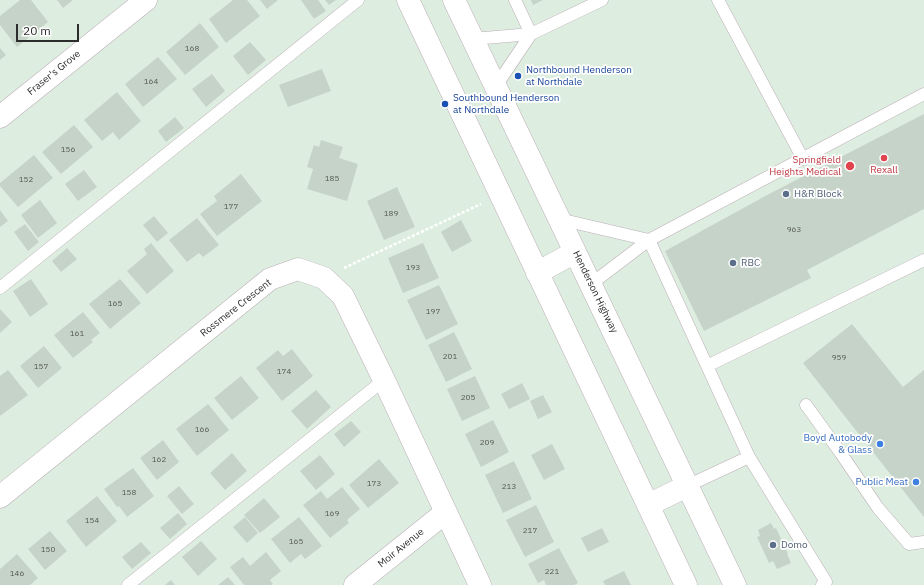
<!DOCTYPE html>
<style>
body{margin:0}
#map{position:relative;width:924px;height:585px;overflow:hidden;background:#ddeee0;font-family:"IBM Plex Sans",sans-serif}
canvas{display:block}
.scale{position:absolute;left:16px;top:24px;width:63px;height:18px;box-sizing:border-box;border:2px solid #2c2c2c;border-top:0;padding-left:5px;font-size:12px;line-height:14px;white-space:nowrap;color:#2c2c2c;-webkit-text-stroke:3px #fff;paint-order:stroke}
</style>
<div id="map">
<canvas width="924" height="585"></canvas>
<div class="scale">20 m</div>
</div>
<script>
const context = document.querySelector('canvas').getContext('2d');
context.lineJoin = 'round';
function fill(path, color) { context.fillStyle = color; context.fill(path, 'evenodd'); }
function trace(path, color, width, dash) { context.strokeStyle = color; context.lineWidth = width; context.lineCap = dash ? 'butt' : 'round'; context.setLineDash(dash || []); context.stroke(path); }
function label(font, color, halo, rows, align = 'center') {
  context.font = font + ' "IBM Plex Sans",sans-serif'; context.lineWidth = 3.5; context.setLineDash([]); context.textBaseline = 'middle'; context.strokeStyle = halo; context.fillStyle = color; for (const [text, x, y, turn = 0] of rows) {
    context.save(); context.translate(x, y); context.rotate((+turn || 0) * Math.PI / 180); context.textAlign = isNaN(turn) ? turn : align; if (halo) context.strokeText(text, 0, 0); context.fillText(text, 0, 0); context.restore();
  }
}
const building = new Path2D(`
 M20,0H31L48,22L17,47L0,25V16Z
 M57,0H73L63,8Z
 M233,0H247L260,16L226,43L209,19Z
 M260,0H278L267,9Z
 M301,0H318L326,11L314,19Z
 M325,0H336L329,5Z
 M531,0H543L533,5Z
 M200,23L219,47L185,75L166,52Z
 M250,42L266,60L248,75L233,56Z
 M0,48L6,55L0,60Z
 M158,57L177,79L143,107L125,84Z
 M322,69L331,91L288,107L279,85Z
 M212,74L225,91L206,107L192,89Z
 M117,92L141,121L119,140L113,132L102,141L84,120Z
 M924,114V209L807,270L811,278L704,331L665,251L769,194Z
 M175,117L184,128L166,142L158,131Z
 M74,125L93,147L61,174L42,152Z
 M321,140L343,147L339,158L358,164L347,201L307,189L313,169L307,167L314,145L319,147Z
 M34,155L53,178L18,207L0,186V183Z
 M84,170L97,187L78,201L65,184Z
 M241,174L262,201L217,236L200,214L217,201L214,196Z
 M397,187L415,227L384,240L367,201Z
 M40,200L57,223L38,238L21,215Z
 M0,210L8,221L0,227Z
 M154,216L168,233L157,242L143,225Z
 M197,218L219,245L203,257L199,253L187,262L169,240Z
 M461,220L472,241L452,252L441,232Z
 M25,224L39,242L28,251L14,232Z
 M151,243L174,271L147,294L127,271L147,254L144,249Z
 M423,243L439,278L403,293L388,258Z
 M67,248L77,259L61,272L52,261Z
 M31,279L48,304L30,317L13,291Z
 M120,279L141,303L110,329L89,304Z
 M439,285L458,324L426,340L407,300Z
 M0,309L12,322L0,333Z
 M83,312L100,333L91,340L93,342L73,358L54,335Z
 M852,324L903,387L924,370V517L803,363Z
 M454,332L472,369L446,382L428,345Z
 M44,346L62,368L38,388L20,366Z
 M292,349L313,376L282,401L256,368L278,350L283,356Z
 M8,370L28,395L0,416V376Z
 M241,376L259,398L232,420L214,398Z
 M475,376L490,408L462,421L447,389Z
 M522,383L530,399L509,409L501,394Z
 M316,390L331,407L307,429L291,411Z
 M543,395L552,412L538,419L530,401Z
 M208,404L229,430L197,456L176,429Z
 M493,420L509,452L481,467L465,434Z
 M351,421L361,432L344,447L334,434Z
 M163,440L179,462L157,480L140,458Z
 M552,444L565,469L544,480L531,455Z
 M232,453L247,471L225,490L210,473Z
 M320,455L335,474L316,490L300,471Z
 M379,459L399,483L368,508L349,485Z
 M514,461L532,499L503,513L485,475Z
 M133,468L154,496L127,517L119,506L117,507L104,489Z
 M179,486L194,504L182,514L167,496Z
 M342,487L360,509L347,520L349,523L330,538L303,505L321,491L327,499Z
 M97,496L117,521L86,547L66,521Z
 M264,498L280,517L260,533L244,515Z
 M536,505L554,542L525,557L506,520Z
 M178,513L187,524L170,539L160,528Z
 M245,517L258,533L247,543L233,527Z
 M299,517L322,546L305,559L301,554L290,563L271,539Z
 M771,523L774,529L776,528L788,554H787L791,563L777,569L773,561L769,563L757,537L760,536L758,530Z
 M602,528L609,542L588,552L581,538Z
 M50,531L67,551L45,570L28,549Z
 M201,541L217,559L198,576L182,557Z
 M141,542L151,553L132,569L122,557Z
 M559,548L578,583L574,585H546L544,580L538,583L528,564Z
 M266,552L281,571L270,580L273,584L271,585H244L230,567L243,557L250,566Z
 M17,554L38,578L30,585H0V569Z
 M624,571L631,585H605L603,581Z
 M228,577L235,585H218Z
 M171,580L175,585H165Z`);
const path = new Path2D(`
 M344,268L481,204`);
const service = new Path2D(`
 M515,0L531,34
 M718,0L803,159
 M473,39L531,34L602,0
 M496,86L531,34
 M559,219L649,240
 M649,240L749,457L687,486
 M591,284L649,240L924,94
 M0,288L358,0
 M707,366L924,260
 M806,405L840,452L878,508L909,544L924,542
 M749,457L826,582L822,585
 M128,585L384,380`);
const minor = new Path2D(`
 M0,117L146,0
 M0,497L270,279L298,269L324,278L343,296L384,380L480,585
 M355,585L446,512`);
const secondary = new Path2D(`
 M408,0L686,585
 M454,0L735,585
 M537,273L575,252
 M648,505L687,486`);
const markers = [
 [518,76,4,"#1a4fb4"],
 [445,104,4,"#1a4fb4"],
 [884,158,4,"#e0444e"],
 [850,166,5,"#e0444e"],
 [786,194,4,"#5c6f8a"],
 [733,263,4,"#5c6f8a"],
 [880,444,4,"#3f7fe0"],
 [916,482,4,"#3f7fe0"],
 [773,545,4,"#5c6f8a"]
];
const numberNames = [
 ["168",192,49],
 ["164",151,82],
 ["156",68,150],
 ["185",332,179],
 ["152",26,180],
 ["177",231,207],
 ["189",391,214],
 ["963",794,230],
 ["193",413,268],
 ["165",115,304],
 ["197",433,312],
 ["161",77,334],
 ["201",450,357],
 ["959",839,358],
 ["157",41,367],
 ["174",284,372],
 ["205",468,398],
 ["166",202,430],
 ["209",487,443],
 ["162",159,460],
 ["173",374,484],
 ["213",509,487],
 ["158",129,493],
 ["169",332,514],
 ["154",92,521],
 ["217",530,531],
 ["165",296,542],
 ["150",48,550],
 ["221",552,572],
 ["146",17,574]
];
const transitNames = [
 ["Northbound Henderson",526,70],
 ["at Northdale",526,82],
 ["Southbound Henderson",453,98],
 ["at Northdale",453,110]
];
const streetNames = [
 ["Fraser's Grove",54,73,-39],
 ["Henderson Highway",595,292,64],
 ["Rossmere Crescent",236,308,-38],
 ["Moir Avenue",401,548,-39]
];
const healthNames = [
 ["Springfield",841,160],
 ["Heights Medical",841,172],
 ["Rexall",884,170,"center"]
];
const serviceNames = [
 ["H&R Block",794,194],
 ["RBC",741,263],
 ["Domo",781,545]
];
const shopNames = [
 ["Boyd Autobody",872,438],
 ["& Glass",872,450],
 ["Public Meat",908,482]
];
fill(building, '#c6d3c8');
trace(service, '#bcaeb7', 13);
trace(minor, '#bcaeb7', 23);
trace(secondary, '#bcaeb7', 23);
trace(path, '#fff', 2.5, [3, 2]);
trace(service, '#fff', 12);
trace(minor, '#fff', 22);
trace(secondary, '#fff', 22);
for (const [x, y, r, color] of markers) { const dot = new Path2D(); dot.arc(x, y, r, 0, 2 * Math.PI); context.fillStyle = color; context.fill(dot); trace(dot, '#fff', 1.5); }
label('8px', '#525653', null, numberNames);
label('10px', '#164399', '#fff', transitNames, 'left');
label('10px', '#2c2c2c', '#fff', streetNames);
label('10px', '#be3a42', '#fff', healthNames, 'right');
label('10px', '#4e5e75', '#fff', serviceNames, 'left');
label('10px', '#366cbe', '#fff', shopNames, 'right');
</script>
